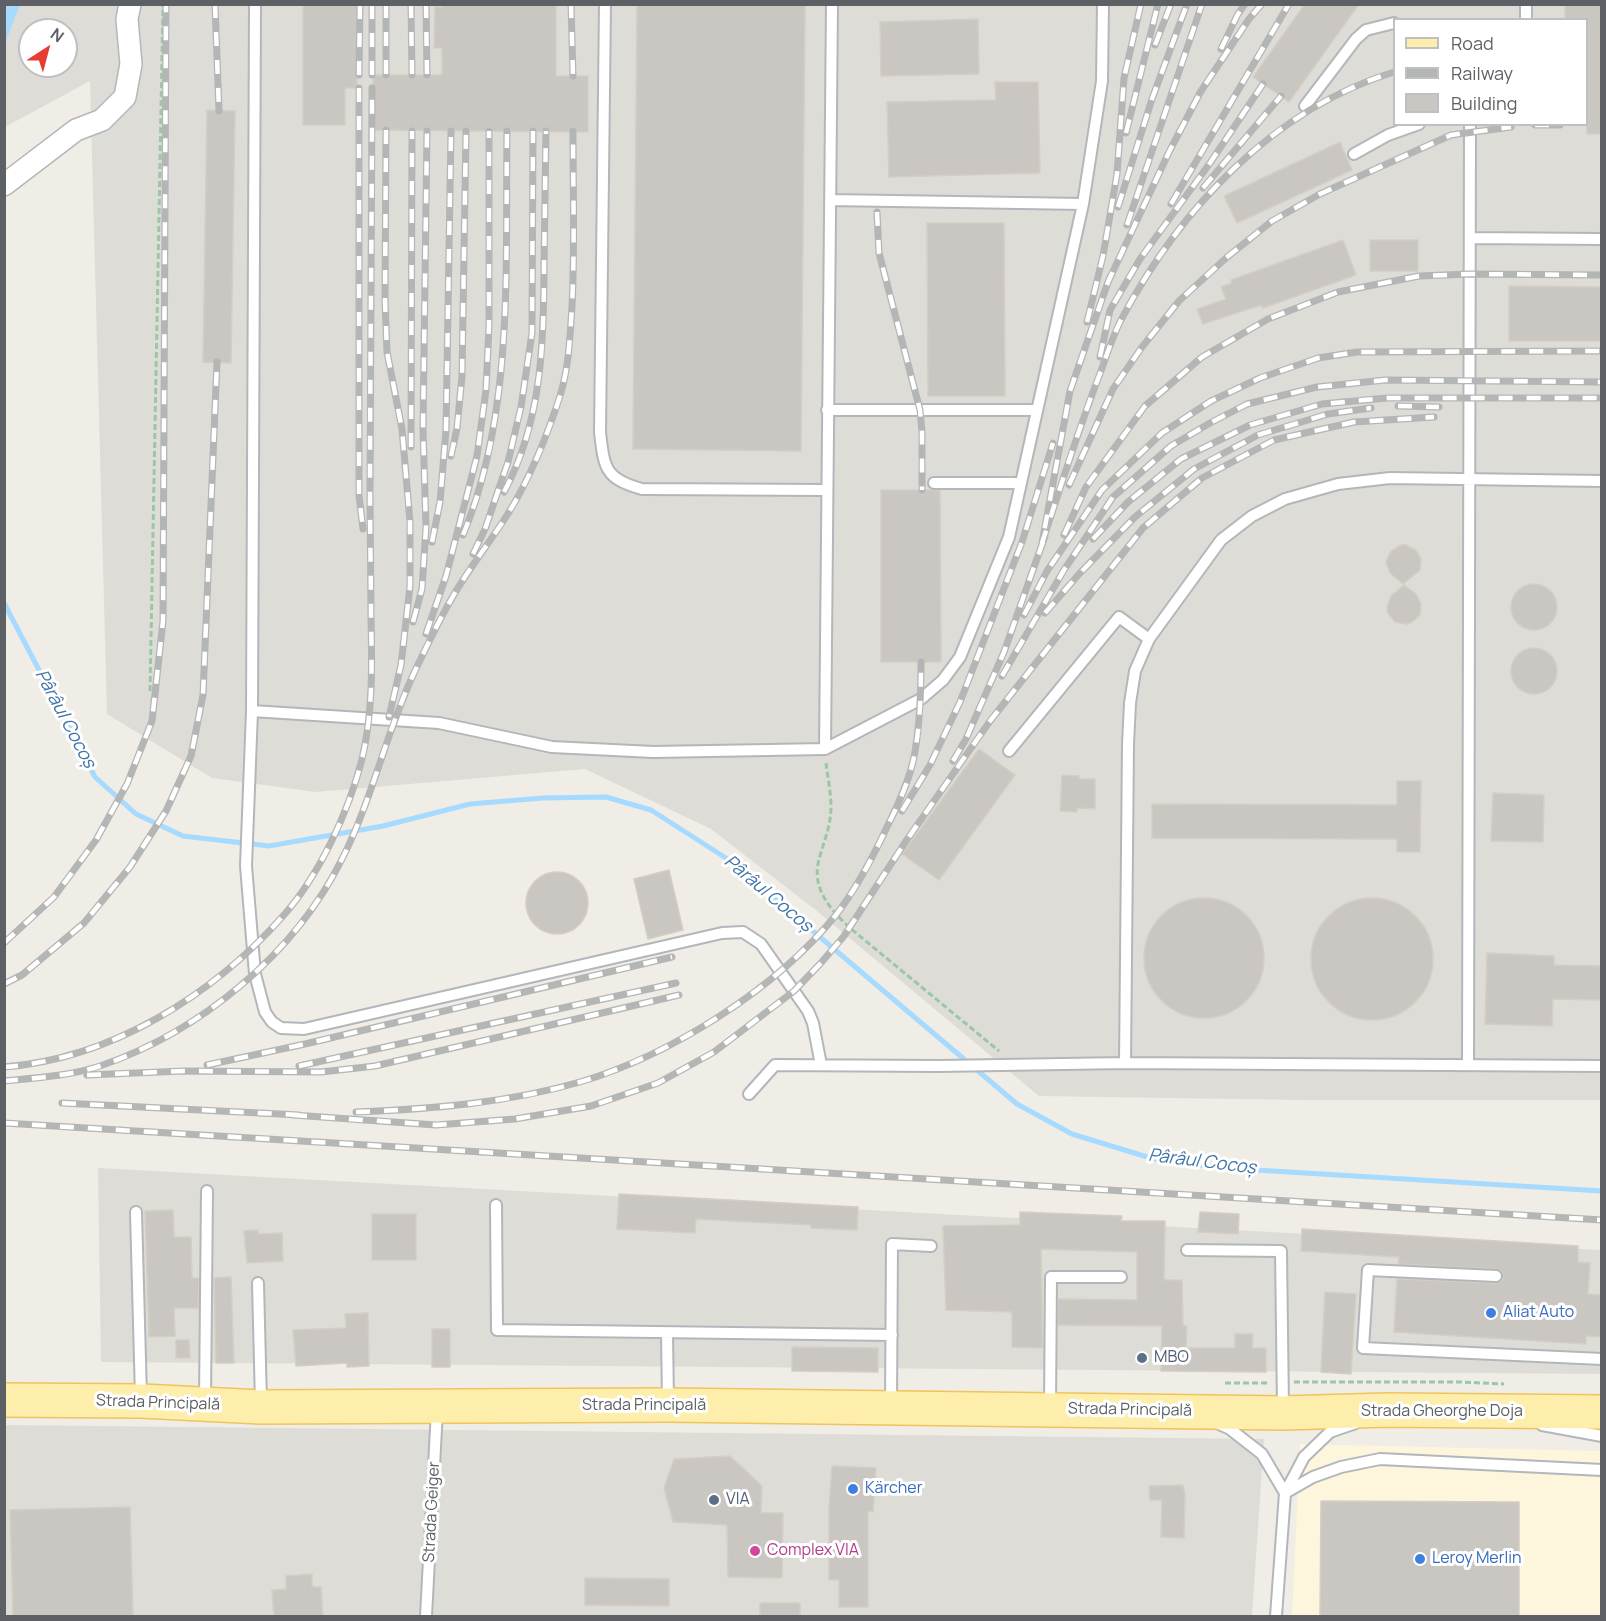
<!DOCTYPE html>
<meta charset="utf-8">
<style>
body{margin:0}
#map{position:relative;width:1606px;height:1621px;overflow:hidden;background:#efede5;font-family:Manrope,sans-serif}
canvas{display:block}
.frame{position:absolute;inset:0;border:6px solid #5d6165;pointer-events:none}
.legend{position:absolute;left:1393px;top:18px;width:195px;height:108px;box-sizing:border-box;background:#fff;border:2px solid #bec0c1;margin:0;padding:8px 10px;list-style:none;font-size:18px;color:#5d6165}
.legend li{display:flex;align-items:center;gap:12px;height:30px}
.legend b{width:30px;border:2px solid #bec0c1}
.north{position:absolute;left:18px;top:18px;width:60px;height:60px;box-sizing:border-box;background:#fff;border:2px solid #bec0c1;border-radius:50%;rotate:36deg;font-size:16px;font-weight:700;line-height:24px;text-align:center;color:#5d6165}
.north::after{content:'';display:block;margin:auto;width:21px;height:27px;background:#e73c33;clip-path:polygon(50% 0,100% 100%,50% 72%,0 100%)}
</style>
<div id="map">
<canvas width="1606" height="1621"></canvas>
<div class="frame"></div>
<ul class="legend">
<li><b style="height:8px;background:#feeeab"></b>Road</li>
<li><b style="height:8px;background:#b4b5b5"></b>Railway</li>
<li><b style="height:16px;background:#cac7c2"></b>Building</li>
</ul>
<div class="north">N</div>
</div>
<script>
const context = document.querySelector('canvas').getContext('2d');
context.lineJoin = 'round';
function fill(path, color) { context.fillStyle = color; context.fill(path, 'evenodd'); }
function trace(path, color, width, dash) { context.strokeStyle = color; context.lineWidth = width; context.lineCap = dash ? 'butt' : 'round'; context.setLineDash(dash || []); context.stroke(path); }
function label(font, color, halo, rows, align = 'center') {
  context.font = font + ' Manrope,sans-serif'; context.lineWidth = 6; context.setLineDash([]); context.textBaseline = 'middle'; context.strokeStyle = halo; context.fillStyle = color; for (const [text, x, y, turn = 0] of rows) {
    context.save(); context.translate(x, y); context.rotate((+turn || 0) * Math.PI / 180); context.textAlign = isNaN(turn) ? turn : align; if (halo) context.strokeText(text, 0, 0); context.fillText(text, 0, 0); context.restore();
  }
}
const commercial = new Path2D(`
 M1300,1444L1601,1451V1616H1292Z`);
const industrial = new Path2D(`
 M5,5H1601V1100H1305L1039,1096L817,911L711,829L585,769L316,792L212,778L107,714L90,81L5,127ZM1394,20H1586V124H1394ZM30,30H66V66H30Z
 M98,1168L1601,1250V1374L101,1362Z
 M5,1425L1264,1439L1252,1616H5Z`);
const water = new Path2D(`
 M5,4L20,5L5,43L4,5Z`);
const stream = new Path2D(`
 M4,603L95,777L136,814L183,836L269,846L383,826L470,804L543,798L606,797L651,810L729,860L1017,1104L1072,1134L1154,1159L1223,1168L1602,1191`);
const building = new Path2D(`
 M303,4H357V88H345V125H303Z
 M442,4H556V76H588V132L373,130V75H442V48H434L435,7H442Z
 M637,4L805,5L801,451L633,449Z
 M1305,4H1359L1289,102L1253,77Z
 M1565,4H1602V134H1587V20H1565Z
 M978,19L979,74L881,76L880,22Z
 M995,82H1038L1040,173L889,177L887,102L996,100Z
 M207,110L235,111L231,363L203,362Z
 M1340,142L1352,170L1237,223L1224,196Z
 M927,223H1004L1005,396H928Z
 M1343,240L1356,275L1263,308L1261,305L1203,324L1197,309L1226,299L1221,287L1232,283L1231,280Z
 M1370,240H1418V271H1370Z
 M1509,286L1602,287V341H1509Z
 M881,490H940L941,662H881Z
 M1401,545H1406L1416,550L1421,559L1420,570L1403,584L1390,573L1386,562L1391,551Z
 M1511 607a23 23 0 1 1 46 0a23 23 0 1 1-46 0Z
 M1404,585L1416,594L1421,604L1420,615L1412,622L1407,624L1395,622L1388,613L1387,607L1391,596Z
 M1511 671a23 23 0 1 1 46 0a23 23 0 1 1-46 0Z
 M979,749L1015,775L939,880L902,854Z
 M1062,775L1079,776V779H1095V809L1077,808V812L1060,811Z
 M1397,781H1421L1420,852H1397V839L1152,838V804L1397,805Z
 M1493,793L1544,795L1543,842L1491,841Z
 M669,870L683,930L648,939L634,879Z
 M526 903a31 31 0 1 1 62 0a31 31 0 1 1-62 0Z
 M1144 958a60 60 0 1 1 120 0a60 60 0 1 1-120 0Z
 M1311 959a61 61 0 1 1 122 0a61 61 0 1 1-122 0Z
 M1487,953L1554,956V965L1602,966V1000L1553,999L1552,1026L1485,1024Z
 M619,1194L858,1207L857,1230L811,1228V1225L696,1219L695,1233L617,1229Z
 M173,1210L174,1237H191L192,1278H199L198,1308H174L175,1336L149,1337L145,1211Z
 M1020,1212L1122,1216L1121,1221H1165L1164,1280H1182L1183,1326H1187L1186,1348H1235V1334H1253L1252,1348H1266V1372L1161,1371L1162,1326L1058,1325V1299L1137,1300V1252L1041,1249L1043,1348L1012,1347V1312L946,1310L943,1226L1020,1225Z
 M1200,1212L1239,1214L1238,1234L1198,1232Z
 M372,1214H416V1260H372Z
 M1302,1229L1578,1246V1262L1590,1263L1588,1294L1602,1295V1337L1586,1336V1344L1394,1332L1397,1279L1496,1283L1503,1280L1502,1272L1496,1269L1398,1264L1399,1257L1301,1251Z
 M258,1230V1234L282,1233L283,1261L247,1263L244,1231Z
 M231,1277L234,1363H216L214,1278Z
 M1325,1292L1356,1294L1351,1374L1321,1372Z
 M368,1313L369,1366L347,1367V1363L296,1366L293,1330L346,1328L345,1314Z
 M432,1329H450V1367H432Z
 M176,1340H189L190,1358H176Z
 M792,1347L878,1348V1372L792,1371Z
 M730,1456L762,1486L761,1513H783L782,1578L728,1577L727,1525L673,1522L664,1488L674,1459Z
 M832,1466L876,1468L873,1512L868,1511V1607H839V1580H829V1509Z
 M1183,1485L1185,1495L1184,1538L1161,1537L1162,1500H1150L1149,1486Z
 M1321,1501L1519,1502V1617H1320Z
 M130,1507L133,1617H13L10,1510Z
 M312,1574V1587H321L323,1617H274L272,1590L286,1589V1576Z
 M585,1578L669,1579V1606L585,1605Z
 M760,1603H800V1617H760Z`);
const path = new Path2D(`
 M150,691L163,4
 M826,763C828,780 833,801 830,819C828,834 821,849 818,864C813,891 832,911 850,928L999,1051
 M1294,1382H1461L1504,1384
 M1225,1383H1270`);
const service = new Path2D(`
 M255,4L252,711L246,866L255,974L265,1012L272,1022L281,1028L304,1029L722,933L743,932L761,944L808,1011L813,1023L821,1065
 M605,4L600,432C604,468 605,479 642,489L826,490
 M1526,20V4
 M1305,106L1356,39L1366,30L1394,23
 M1354,154L1388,135L1419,124
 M830,200L1083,204
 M1471,238L1602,239
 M827,410H1036
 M934,483H1020
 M252,711L439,723L552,747L653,752L825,749L921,699L943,680L960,657L1009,537L1083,204L1102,81L1103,4
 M825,749L832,4
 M1009,751L1119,617L1149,639
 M1125,1063L1128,744L1130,703L1135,671L1149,639L1221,540L1252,516L1285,499L1338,484L1390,478L1602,481
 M1468,1065L1470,124
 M749,1094L775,1065L939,1066L1125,1063L1602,1066
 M496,1205L497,1330L892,1335
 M136,1212L141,1397
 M1187,1250L1281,1251L1283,1409
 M1496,1276L1368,1270L1363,1348L1602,1359
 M258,1283L261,1403
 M667,1333L668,1401
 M205,1401L207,1191
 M891,1403L892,1244L931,1246
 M1050,1407L1051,1277H1121
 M1219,1424L1230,1429L1262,1454L1285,1493
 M1542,1425L1602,1436
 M1285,1493L1313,1477L1341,1467L1380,1459L1602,1470
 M426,1616L437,1410
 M1276,1616L1285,1493L1304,1457L1330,1432L1356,1423`);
const minor = new Path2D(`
 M4,185L76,130L102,120L125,97L131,64L127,19L130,4`);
const primary = new Path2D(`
 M4,1400L141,1401L261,1407L668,1405L1283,1413L1388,1410L1602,1412`);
const rail = new Path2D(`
 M215,4L219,111
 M386,4V75
 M411,4L412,75
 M426,4L427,75
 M571,4L573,76
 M1262,4L1249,19L1201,91L1170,150L1108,282L1070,391L1042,543C1061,486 1079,427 1101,371C1107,354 1113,336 1121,320C1179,210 1273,109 1394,72
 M1155,45L1171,4
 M1221,49L1238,14L1245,4
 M359,75L360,4
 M372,75V4
 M359,88V495L363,529
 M1535,125H1560
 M386,130L385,301L387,352L402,429L410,522V586L401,665L389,717
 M1126,133L1158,4
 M1203,188L1281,96
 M1171,204L1289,4
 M1118,207L1152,99L1187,4
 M877,212L879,253L920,410L922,432V490
 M1127,225L1202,4
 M1087,322L1103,256L1117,174L1124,78L1141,4
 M1100,357L1110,310L1140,259L1210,163L1263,84
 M1398,406L1439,407
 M411,447L412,131
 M451,456L457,428L462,376L466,131
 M1069,485L1113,389L1142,347L1179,301L1226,258L1272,221L1320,194L1451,135L1511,127
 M504,492C542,422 544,342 544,264C545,220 545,176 546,131
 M463,535C515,410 505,263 507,131
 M1064,535L1086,487L1145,406L1202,357L1268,319L1338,292L1419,276L1470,274L1602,275
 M1093,539L1128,502L1181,459L1250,425L1322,404L1387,398H1602
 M432,542L440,502L446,430L451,131
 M473,554L485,529L508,462L521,407L532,333L533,131
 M1045,613L1080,573L1135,517L1194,469L1258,435L1328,414L1371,408
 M1024,615L1047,571L1102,490L1162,433L1211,401L1260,378L1318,358L1357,352L1602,351
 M413,622L422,589L426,527L423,429L427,131
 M426,634L446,576L477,456L486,390L489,326V131
 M1002,676L1064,570L1113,497L1171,446L1210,423L1247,404L1317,387L1385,380L1602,382
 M953,761L966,739L1004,652L1045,536
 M902,811L930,765L960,702L1022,542L1053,443
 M4,943L54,897L96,840L127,784L152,721L163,621L166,4
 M4,984L22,975L84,923L130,867L166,811L191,756L203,695L217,362
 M207,1065L305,1044L672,957
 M299,1066L676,983
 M4,1067C111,1059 213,995 283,916C319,876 349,811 362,759C373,713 372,665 371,618C371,577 370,536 370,494C370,359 372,223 372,88
 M87,1075L184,1071L321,1072L375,1066L679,995
 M4,1081C36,1078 69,1076 100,1066C200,1032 295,954 342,859C372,800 386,733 414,673C426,648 438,622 452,598C469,568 491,541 509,512C531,476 547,436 560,396C569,367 570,336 572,306C575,248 573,190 573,131
 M62,1103L299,1115
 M356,1112C432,1109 507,1103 580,1082C671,1055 776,989 836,915C856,889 872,859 886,829C897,807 909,782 914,757C920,726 921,695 921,662
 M293,1115L436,1125L515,1119L591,1106L658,1083L714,1052L794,991L820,964L844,936L906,841L990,721L1143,528L1202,478L1274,440L1354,422L1434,417
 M4,1123L1602,1220`);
const markers = [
 [1491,1313,6,"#3f7fe0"],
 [1142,1358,6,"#5c6f8a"],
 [853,1489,6,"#3f7fe0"],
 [714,1500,6,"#5c6f8a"],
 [755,1551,6,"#d1479c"],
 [1420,1559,6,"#3f7fe0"]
];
const shopNames = [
 ["Aliat Auto",1503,1313],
 ["Kärcher",865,1489],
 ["Leroy Merlin",1432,1559]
];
const serviceNames = [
 ["MBO",1154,1358],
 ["VIA",726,1500]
];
const streetNames = [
 ["Strada Principală",158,1403,2],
 ["Strada Principală",644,1406],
 ["Strada Principală",1130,1410,1],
 ["Strada Gheorghe Doja",1442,1412],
 ["Strada Geiger",432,1512,-87]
];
const hotelNames = [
 ["Complex VIA",767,1551]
];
const waterNames = [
 ["Pârâul Cocoș",65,719,62],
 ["Pârâul Cocoș",768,894,40],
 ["Pârâul Cocoș",1202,1162,7]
];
fill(commercial, '#fdf5dc');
fill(industrial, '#dedcd7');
fill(water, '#a6dafe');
trace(stream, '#a6dafe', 5);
fill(building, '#cac7c2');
trace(building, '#d4cec3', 1.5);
trace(service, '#b3b6ba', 14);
trace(minor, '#b3b6ba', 24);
trace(primary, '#f0c35d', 36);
trace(path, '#9bc7a6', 3, [6, 3]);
trace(service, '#fff', 10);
trace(minor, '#fff', 21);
trace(primary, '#feeeab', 33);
trace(rail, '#b4b5b5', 7);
trace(rail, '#fff', 4.5, [14]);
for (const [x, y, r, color] of markers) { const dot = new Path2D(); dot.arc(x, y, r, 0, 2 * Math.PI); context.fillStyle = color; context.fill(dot); trace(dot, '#fff', 2); }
label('16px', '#366cbe', '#fff', shopNames, 'left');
label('16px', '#4e5e75', '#fff', serviceNames, 'left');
label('16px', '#5d6165', '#fff', streetNames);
label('16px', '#b23c85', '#fff', hotelNames, 'left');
label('italic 18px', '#4075a7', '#fff', waterNames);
</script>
